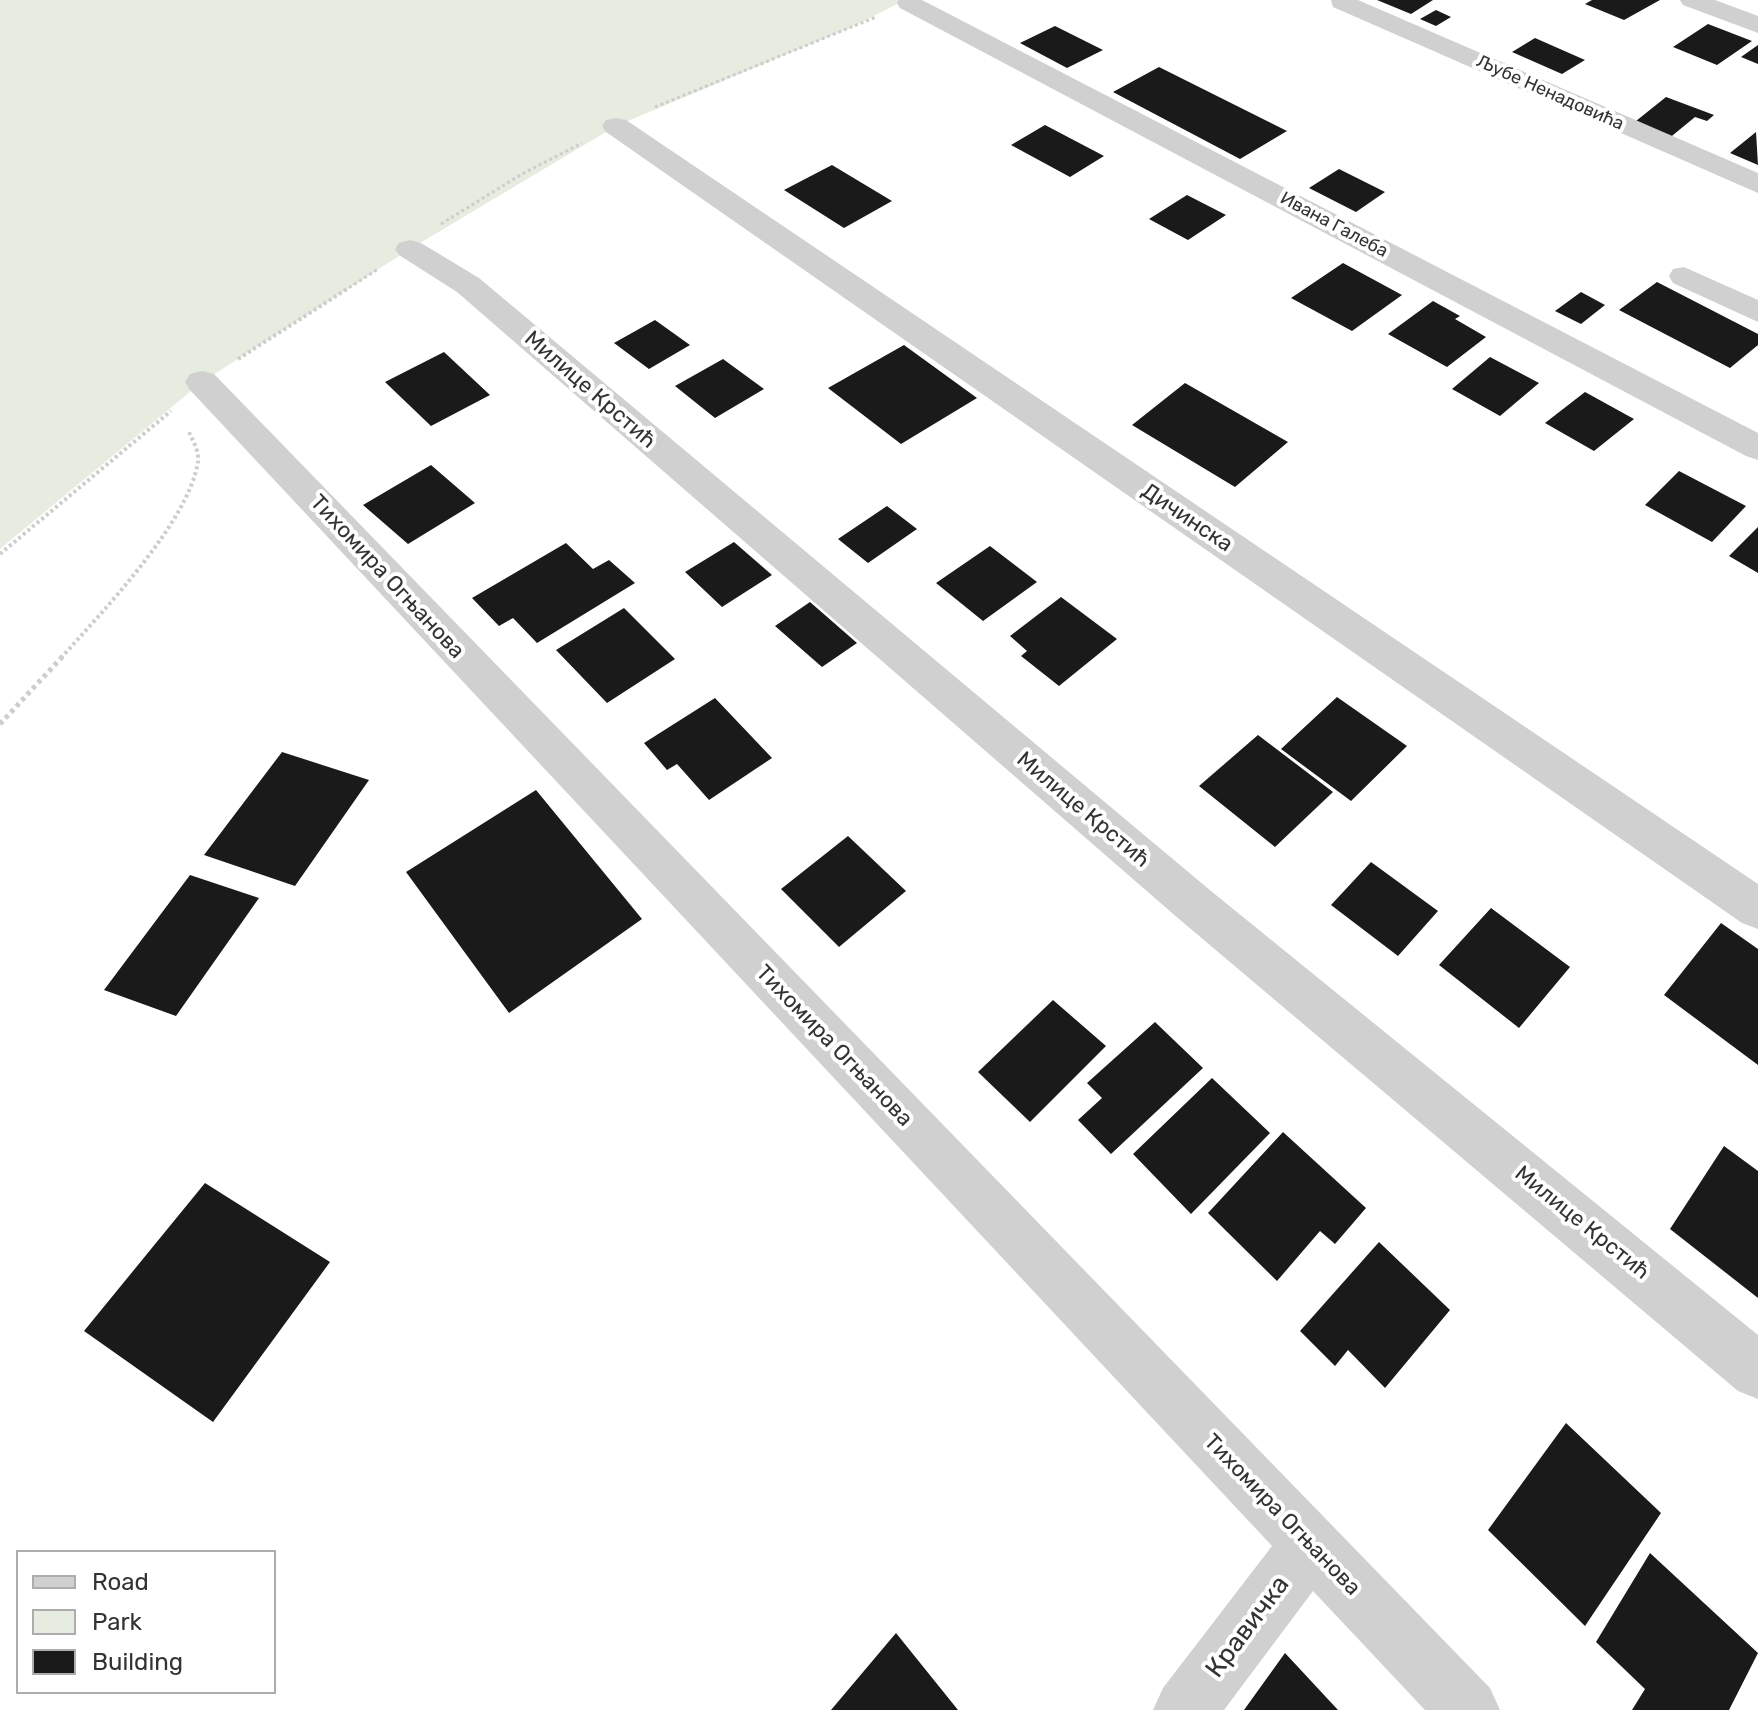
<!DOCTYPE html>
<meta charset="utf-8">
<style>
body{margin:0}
#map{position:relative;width:1758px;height:1710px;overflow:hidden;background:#fff;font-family:Rubik,sans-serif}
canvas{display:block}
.legend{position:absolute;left:16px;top:1550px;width:260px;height:144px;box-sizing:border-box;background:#fff;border:2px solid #adadad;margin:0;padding:10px 14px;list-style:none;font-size:24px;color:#333}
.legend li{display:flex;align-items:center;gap:16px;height:40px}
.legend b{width:40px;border:2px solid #adadad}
</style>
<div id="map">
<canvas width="1758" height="1710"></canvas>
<ul class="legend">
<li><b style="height:10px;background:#d0d0d0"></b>Road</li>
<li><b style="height:22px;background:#e6ecdf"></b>Park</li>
<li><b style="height:22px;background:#1a1a1a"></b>Building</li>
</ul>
</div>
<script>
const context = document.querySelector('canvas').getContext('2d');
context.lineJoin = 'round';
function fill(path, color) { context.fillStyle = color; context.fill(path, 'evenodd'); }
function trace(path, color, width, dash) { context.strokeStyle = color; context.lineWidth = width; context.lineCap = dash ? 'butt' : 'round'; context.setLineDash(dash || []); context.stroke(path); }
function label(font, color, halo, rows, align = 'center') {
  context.font = font + ' Rubik,sans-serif'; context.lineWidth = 8; context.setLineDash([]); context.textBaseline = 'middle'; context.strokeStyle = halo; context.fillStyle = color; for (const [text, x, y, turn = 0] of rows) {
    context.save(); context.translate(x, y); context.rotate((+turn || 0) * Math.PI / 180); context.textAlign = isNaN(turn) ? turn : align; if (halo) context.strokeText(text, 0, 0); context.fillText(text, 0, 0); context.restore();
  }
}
const green = new Path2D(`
 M0,0H905L856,25L616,126L410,249L202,382L0,549Z`);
const building = new Path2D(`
 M1377,0H1433L1411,14Z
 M1592,0H1660L1624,20L1585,4Z
 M1436,10L1451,17L1436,26L1420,19Z
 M1708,24L1752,41L1717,65L1673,47Z
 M1055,26L1103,50L1067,68L1020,43Z
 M1535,38L1585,60L1562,74L1512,52Z
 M1758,45V64L1741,57Z
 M1159,67L1287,131L1240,159L1113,92Z
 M1666,97L1714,115L1707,121L1695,117L1667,140L1631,125Z
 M1045,125L1104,156L1070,177L1011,145Z
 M1756,132L1758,165L1730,153Z
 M832,165L892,201L844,228L784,190Z
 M1339,169L1385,192L1356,212L1309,188Z
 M1187,195L1226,215L1188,240L1149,219Z
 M1343,263L1402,295L1352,331L1291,298Z
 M1657,282L1758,334V345L1730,368L1619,310Z
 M1581,292L1605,305L1581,324L1555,311Z
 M1433,301L1460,316L1455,319L1486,337L1447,367L1388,334Z
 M655,320L690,345L649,369L614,343Z
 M904,345L977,398L901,444L828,388Z
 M444,352L490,395L431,426L385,382Z
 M1490,357L1539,383L1500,416L1452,389Z
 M723,359L764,389L715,418L675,386Z
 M1185,383L1288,442L1235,487L1132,425Z
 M1585,392L1634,419L1594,451L1545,423Z
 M431,465L475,503L408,544L363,505Z
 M1679,471L1746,506L1712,542L1645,505Z
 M887,506L917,529L868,563L838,539Z
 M1758,527V573L1729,556Z
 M734,542L772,575L722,607L685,572Z
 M566,543L593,569L609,560L635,583L537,643L513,618L499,626L472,598Z
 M990,546L1037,582L983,621L936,583Z
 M1061,597L1117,639L1059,686L1021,656L1027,651L1010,636Z
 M810,602L857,643L822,667L775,626Z
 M624,608L675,659L607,703L556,650Z
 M1337,697L1407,746L1351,801L1281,749Z
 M715,698L772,758L709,800L677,764L667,770L644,743Z
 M1258,735L1333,792L1275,847L1199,786Z
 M282,752L369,780L295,886L204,855Z
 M536,790L642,919L509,1013L406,872Z
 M848,836L906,891L839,947L781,889Z
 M1371,862L1438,911L1398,956L1331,905Z
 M190,875L259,898L176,1016L104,990Z
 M1491,908L1570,967L1519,1028L1439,965Z
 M1721,923L1758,949V1065L1664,995Z
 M1053,1000L1106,1046L1030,1122L978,1072Z
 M1155,1022L1203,1068L1111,1154L1078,1120L1102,1098L1087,1083Z
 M1212,1078L1270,1133L1191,1214L1133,1154Z
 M1283,1132L1366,1208L1335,1244L1320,1231L1277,1281L1208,1213Z
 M1724,1146L1758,1171V1298L1670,1229Z
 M205,1183L330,1262L213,1422L84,1331Z
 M1379,1242L1450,1310L1385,1388L1348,1350L1335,1366L1300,1331Z
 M1566,1423L1661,1513L1585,1626L1488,1530Z
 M1650,1553L1758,1653L1729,1710H1632L1645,1689L1596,1642Z
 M896,1633L958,1710H831Z
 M1285,1653L1338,1710H1244Z`);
const pathFar2 = new Path2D(`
 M655,107L876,17
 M441,224L522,174L582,143
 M344,291L378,269`);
const pathFar1 = new Path2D(`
 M238,359L347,289
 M0,554L171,411
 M61,658C101,613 190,521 198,461C199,451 193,441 189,432`);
const path = new Path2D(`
 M0,724L63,656`);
const street = new Path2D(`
 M899,0H922L1758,433V460L1746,456L900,8L897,3Z
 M1331,0H1358L1758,173V193L1333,7Z
 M1680,0H1715L1758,16V33L1683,5Z
 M616,118L626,120L1758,884V929L1742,923L606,132L602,126L606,120Z
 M410,240L421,243L479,278L1211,891L1758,1335V1399L1738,1391L1179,919L457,292L399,255L395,249L399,243Z
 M1684,267L1758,300V322L1673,283L1669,276L1673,269Z
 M202,371L214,374L1490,1688L1500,1710H1425L1313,1591L1224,1710H1153L1163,1688L1272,1546L190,390L185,382L190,374Z`);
const farStreetnames = [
 ["Љубе Ненадовића",1550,93,24],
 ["Ивана Галеба",1334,225,28]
];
const streetNames = [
 ["Милице Крстић",590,390,41],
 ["Дичинска",1187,518,34],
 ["Тихомира Огњанова",387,577,47],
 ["Милице Крстић",1083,810,40],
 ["Тихомира Огњанова",834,1046,46],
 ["Милице Крстић",1582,1223,39],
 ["Тихомира Огњанова",1282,1515,46]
];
const nearStreetnames = [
 ["Кравичка",1248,1627,-53]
];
fill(green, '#e6ecdf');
fill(building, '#1a1a1a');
trace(pathFar2, '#cdcdcd', 3, [3, 3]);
trace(pathFar1, '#cdcdcd', 4, [3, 3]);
trace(path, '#cdcdcd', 5, [4, 4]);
fill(street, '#d0d0d0');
label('18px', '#333', '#fff', farStreetnames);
label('22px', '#333', '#fff', streetNames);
label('26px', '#333', '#fff', nearStreetnames);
</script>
